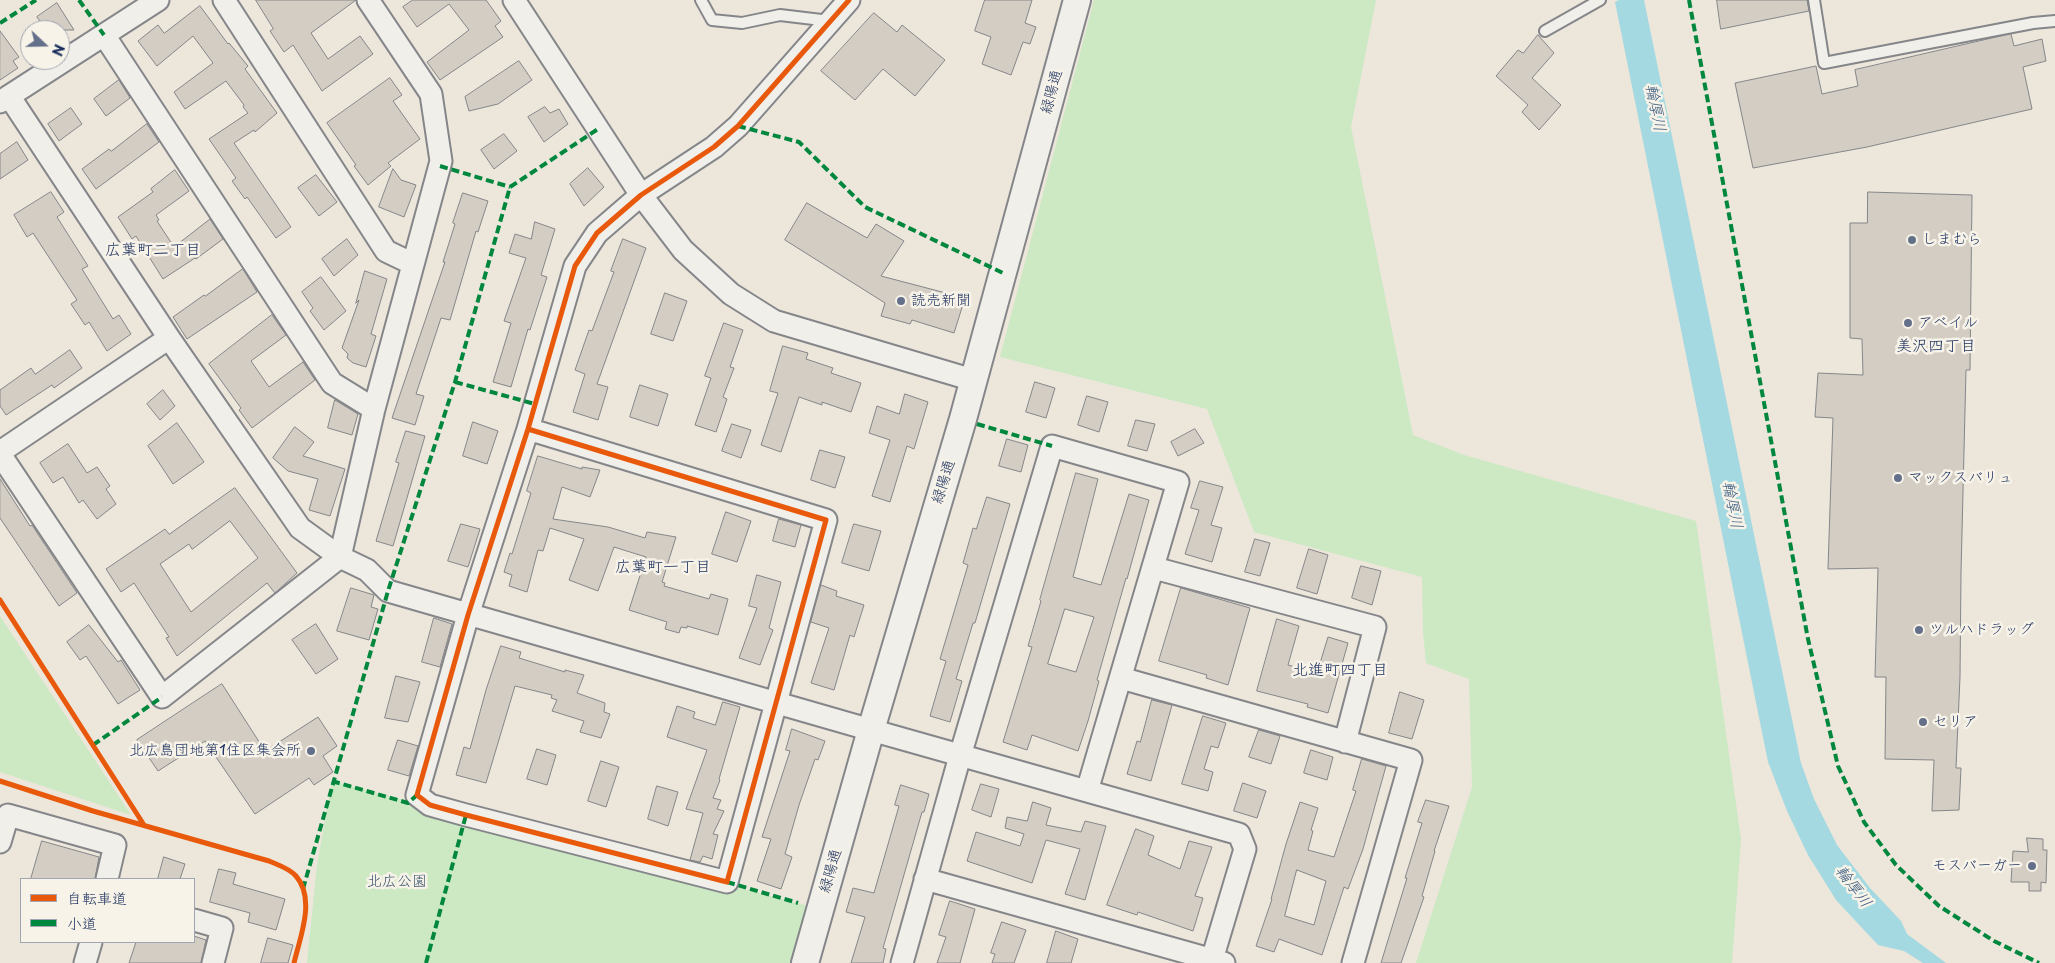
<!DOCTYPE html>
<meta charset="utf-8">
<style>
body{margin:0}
#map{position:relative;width:2055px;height:963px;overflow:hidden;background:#ece6db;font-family:"Playpen Sans","Klee One",sans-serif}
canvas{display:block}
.legend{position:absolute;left:20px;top:878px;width:175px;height:65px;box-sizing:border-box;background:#f7f3e8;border:1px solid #9fa5b1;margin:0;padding:6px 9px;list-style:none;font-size:15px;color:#1b2f5e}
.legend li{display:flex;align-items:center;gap:10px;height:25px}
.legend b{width:25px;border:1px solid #9fa5b1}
.north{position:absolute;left:20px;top:20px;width:50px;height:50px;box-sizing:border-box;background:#f7f3e8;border:1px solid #9fa5b1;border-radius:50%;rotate:111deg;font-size:14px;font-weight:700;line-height:20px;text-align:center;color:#1b2f5e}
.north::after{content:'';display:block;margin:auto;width:18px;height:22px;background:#646f8a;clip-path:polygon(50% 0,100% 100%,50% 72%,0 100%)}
</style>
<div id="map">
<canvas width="2055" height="963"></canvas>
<ul class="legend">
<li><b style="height:6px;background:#e8590c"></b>自転車道</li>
<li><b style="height:6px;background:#00873e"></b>小道</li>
</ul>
<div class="north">N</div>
</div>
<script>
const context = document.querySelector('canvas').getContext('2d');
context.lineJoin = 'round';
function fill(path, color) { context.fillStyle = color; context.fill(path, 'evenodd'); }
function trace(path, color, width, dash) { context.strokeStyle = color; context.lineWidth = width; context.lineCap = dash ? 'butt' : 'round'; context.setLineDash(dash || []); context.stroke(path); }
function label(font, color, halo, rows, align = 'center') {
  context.font = font + ' "Playpen Sans","Klee One",sans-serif'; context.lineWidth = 5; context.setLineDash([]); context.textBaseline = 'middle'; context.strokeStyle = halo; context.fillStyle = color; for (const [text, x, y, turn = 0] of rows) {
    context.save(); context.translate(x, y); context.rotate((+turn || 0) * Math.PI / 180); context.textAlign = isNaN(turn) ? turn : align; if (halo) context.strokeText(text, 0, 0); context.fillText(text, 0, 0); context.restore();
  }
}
const green = new Path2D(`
 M1094,0H1376L1351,127L1413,435L1464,455L1696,521L1741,839L1732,963H1416L1472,787L1469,679L1426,663L1423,632L1422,577L1254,532L1207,409L1000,357Z
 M0,616L131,815L0,772Z
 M332,781L820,909L805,963H307L317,865Z`);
const water = new Path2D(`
 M1619,0H1644L1801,763L1814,799L1837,845L1870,888L1901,921L1907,934L1946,963H1923L1904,951L1878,945L1836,900L1808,855L1787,811L1768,762L1615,2Z`);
const building = new Path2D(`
 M256,0H356L311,33L328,59L360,36L373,54L322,91L293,45L284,52L270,31L273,29Z
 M413,0H486L501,21L495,26L503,37L440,80L427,62L469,30L449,4L417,27L403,7Z
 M985,0H1032L1025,23L1036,27L1030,44L1023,42L1011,75L982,64L991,37L975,31Z
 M1717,0H1807L1809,11L1721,29Z
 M57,3L74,30H46L37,17Z
 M200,6L228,44L229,43L248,66L245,69L277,113L255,132L254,130L234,143L291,227L276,238L247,197L245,199L232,181L236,178L209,139L248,113L243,107L244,105L226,81L185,109L174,92L213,63L193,36L157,66L138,41L158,25L164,33Z
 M874,13L897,32L902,25L945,60L915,96L883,69L855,100L821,71Z
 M0,31L19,57L13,61L18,68L0,80Z
 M2011,34L2014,46L2042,39L2046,61L2023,67L2032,109L1867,147L1753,168L1735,83L1816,66L1822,94L1858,86L1855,70Z
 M1538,35L1554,53L1532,78L1561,105L1539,130L1522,112L1528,105L1496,76L1518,50L1523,53Z
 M519,61L532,80L498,104L469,111L465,97Z
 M390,78L402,95L393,101L420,139L388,163L391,166L368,185L354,166L356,165L327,123Z
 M119,80L130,98L106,116L94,99Z
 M545,107L550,113L559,109L568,124L544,142L528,117Z
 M71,108L82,124L59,141L48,124Z
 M147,124L159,142L96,189L82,169L109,149L111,151Z
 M504,134L517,151L494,169L481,150Z
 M17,142L28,160L0,179V154Z
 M588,168L604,187L584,206L570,184Z
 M393,169L401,180L416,185L404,217L379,207Z
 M175,170L189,191L156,215L159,220L157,221L174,247L210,219L223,239L196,259L195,258L163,279L136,236L132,239L118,217L153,192L151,189Z
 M316,175L337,202L319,216L298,188Z
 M51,192L64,212L57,217L88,266L82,269L113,319L119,315L131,334L107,351L89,322L85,325L71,304L77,300L33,233L27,237L14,215Z
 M1868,192L1972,195L1970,370H1966L1961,573L1960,677L1956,768H1961L1959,810L1932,811L1934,760L1885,759L1886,677H1875L1878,568L1828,569L1833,418L1815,417L1818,373L1863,375L1862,339L1850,338V223H1867Z
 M463,193L488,201L478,232L476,231L450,320L441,318L416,394L424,396L415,425L392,418L445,262H443L455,224L453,223Z
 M807,203L867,238L876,224L904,241L881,276L965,298L954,333L912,320L910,324L881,316L885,303L785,240Z
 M535,222L555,229L541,275L547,277L530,330L528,329L511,387L493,382L511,323L504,321L526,258L509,253L515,234L531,239Z
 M347,239L358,255L334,276L322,259Z
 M623,239L646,248L597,384L608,387L598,420L573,412L585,374L575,370L589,330L592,331L614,272L611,271Z
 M243,269L257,292L187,339L173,317L204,295L205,296Z
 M365,271L387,279L371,334L376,336L366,367L353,363L347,358L348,354L342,348L359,300L356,303Z
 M321,277L346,311L324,330L310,311L313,308L302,292Z
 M665,293L687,301L673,341L651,334Z
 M272,315L286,335L251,361L269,387L303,362L315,380L252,428L239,410L241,408L209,364Z
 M724,323L743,330L730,367L734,368L723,397L727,399L716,432L695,425L711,378L705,376Z
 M783,346L808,353L806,359L833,368L831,373L861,383L851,412L822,402V405L799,397L781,452L761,445L778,393L770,391Z
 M70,350L82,368L54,388L52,385L6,415L0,406V390L31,368L35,374Z
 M1035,382L1055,388L1046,418L1026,412Z
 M640,385L668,394L658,426L630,417Z
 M163,390L175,406L160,420L147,404Z
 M905,394L928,402L914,449L907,446L890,502L872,496L890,440L869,433L877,406L899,414Z
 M1087,396L1108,402L1099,432L1078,425Z
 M335,400L358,414L352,435L328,428Z
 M1136,420L1155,424L1147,451L1128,446Z
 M473,422L498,431L487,464L463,456Z
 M177,423L204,462L173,484L148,446Z
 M732,424L751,430L741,458L722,451Z
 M295,427L314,442L303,456L345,469L330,516L309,510L318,479L288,471L273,458Z
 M1195,429L1204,443L1178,456L1171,442Z
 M406,431L425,436L393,546L376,541L399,463L396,462Z
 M1007,439L1028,445L1021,472L999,466Z
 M68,444L87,473L97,467L110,486L106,489L116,504L97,519L83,500L79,503L63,477L53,483L40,463Z
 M820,450L845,457L835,488L811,480Z
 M538,456L582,469V467L600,470L590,497L562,487L553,519L608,527L645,538L647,532L676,537L662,582L665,583L664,586L709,599L711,594L728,599L718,635L687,626V628L681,627L679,633L665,629L667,622L629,610L646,557L614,547L598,591L569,580L584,539L550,528L543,551L538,550L527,592L509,586L512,575L504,572L510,553L512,554L531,493L527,491Z
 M1076,473L1098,479L1073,577L1101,585L1129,494L1149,500L1127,579L1126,578L1097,680L1099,681L1088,721L1078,751L1032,735L1027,750L1003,742L1032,647L1028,646L1041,601L1040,600ZM1065,609L1094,617L1076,672L1048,664Z
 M0,479L30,526L32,525L77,593L59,606L0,518Z
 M1200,481L1223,487L1211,525L1222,528L1212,562L1185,554L1199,510L1191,508Z
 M235,488L297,573L275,593L267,583L177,656L166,638L169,637L134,583L121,592L106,569L165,529L169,534ZM230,521L258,558L191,612L160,564L189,544L192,549Z
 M987,497L1010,504L975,623H973L956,679L962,681L950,722L930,716L946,661L940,659L968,565L963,563L973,528L976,529Z
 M726,512L751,521L737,562L712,554Z
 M779,519L801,525L795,547L773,541Z
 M461,524L480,529L468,567L448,561Z
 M854,524L881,531L869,571L842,563Z
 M1255,539L1270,543L1260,576L1245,572Z
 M1309,549L1328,555L1317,594L1297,588Z
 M1361,566L1381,571L1372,605L1352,598Z
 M757,575L781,582L769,628L773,630L760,665L739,658L757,608L749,606Z
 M821,585L837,591L836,596L864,605L854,637L850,635L834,690L811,683L829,628L811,622Z
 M351,588L374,595L371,607L378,609L369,640L337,631Z
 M1181,588L1250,608L1228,685L1206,678L1207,675L1159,661Z
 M434,618L452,624L440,667L422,662Z
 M1277,619L1299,626L1288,665L1317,673L1328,637L1348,643L1328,713L1307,707L1308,704L1257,691Z
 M316,624L338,659L316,674L292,640Z
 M89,625L118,662L121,660L140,690L118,704L86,656L80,660L67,642Z
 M501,646L521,652L519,658L565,672V670L584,675L577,693L605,703L604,712L610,714L601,738L580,732L584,721L552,711L557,700L551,698L552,695L515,686L486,783L456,775L464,747L470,749L486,690Z
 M396,676L420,682L408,722L385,718Z
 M222,684L265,751L318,717L337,746L323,756L333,772L314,785L309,778L255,814L205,741L158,771L137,740Z
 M1400,692L1424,700L1412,739L1389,733Z
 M1152,700L1172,705L1151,781L1127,774L1137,741L1140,742Z
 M723,702L740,707L719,779L720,780L713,798L721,800L717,809L724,811L713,834L718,835L712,859L703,856L700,862L690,860L703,813L686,809L707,750L667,737L677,706L695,712L693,718L715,725Z
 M1203,716L1226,723L1218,748L1211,746L1204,769L1213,772L1208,791L1182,784Z
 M792,729L825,741L818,760L815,759L799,805L785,854L792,857L781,889L757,881L771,839L762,837L790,751L786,750Z
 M1259,730L1280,736L1271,764L1249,757Z
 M398,740L418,746L409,776L388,770Z
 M537,749L556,755L547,785L527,779Z
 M1311,750L1333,757L1327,780L1304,773Z
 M1362,759L1386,766L1363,849L1348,889L1344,887L1322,955L1279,939L1274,952L1256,946L1272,899H1271L1286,844L1300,802L1318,808L1311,830L1313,831L1308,850L1334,857L1356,791L1353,790ZM1297,870L1326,881L1314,925L1285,916Z
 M601,761L619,767L606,807L588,801Z
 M1243,783L1266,791L1257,818L1234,811Z
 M981,784L999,789L991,817L972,810Z
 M901,785L929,794L924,812H922L883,948L886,949L883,963H851L865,917L846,912L853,888L874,893L899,806L895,805Z
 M657,786L678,792L668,826L648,819Z
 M1426,800L1449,806L1434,851H1435L1422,896L1424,897L1401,963H1381L1407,878H1405L1422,823L1418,822Z
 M1033,802L1051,808L1046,825L1081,832L1085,821L1106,826L1085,900L1065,894L1080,849L1046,840L1032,883L967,861L976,832L1020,846L1024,834L1005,828L1007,817L1027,821Z
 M1136,829L1154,836L1148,855L1180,869L1189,841L1212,847L1195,896L1203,898L1193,931L1138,912L1137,915L1107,905Z
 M2027,838L2043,839V850H2047L2046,883L2041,882V891H2029V882H2011L2013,851L2028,852Z
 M42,841L99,857L95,879H31Z
 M164,857L185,864L180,879H158Z
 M219,869L236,873L233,884L285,899L276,930L248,922L250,913L210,902Z
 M950,901L975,909L960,963H937L946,937L939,935Z
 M1002,922L1026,930L1014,963H992L995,954L991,953Z
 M1056,931L1078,939L1071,963H1047Z
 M194,936L206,940L201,963H129L136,942H194Z
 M268,938L293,945L288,963H261Z`);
const service = new Path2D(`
 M701,0L712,20L742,23L780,15L830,21
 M1814,0L1824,63L2033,23L2055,21
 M1545,31L1600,0`);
const minor = new Path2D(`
 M224,0L386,251L413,264
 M514,0L641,195L683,250L731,294L774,321L973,380
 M104,35L332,383L374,409
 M9,96L169,338L300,528L340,557L367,570L388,591L871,730L1239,834L1245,849L1211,963
 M0,102L158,0
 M528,429L826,520L727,882L466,815L430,805L417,795L468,615L528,429L575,266L597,233L641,195L714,147L738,126L849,0
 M0,452L169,338
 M0,454L162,697L340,557L374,409L441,161L431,94L368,0
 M1154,568L1375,627L1345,742
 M1121,678L1411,760L1353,963
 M0,842L8,815L115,845L107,879
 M925,879L1224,963
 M194,920L222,928L213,963
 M85,963L91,942
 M902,963L960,756L1052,446L1178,482L1087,791`);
const tertiary = new Path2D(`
 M805,963L871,730L963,419L1077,0`);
const quiet = new Path2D(`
 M79,0L104,35
 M1689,0L1808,639L1838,766L1864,822L1896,865L1939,906L1994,941L2039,963
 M0,23L36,0
 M738,126L799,142L865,207L1003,273
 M440,166L510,187
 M455,382L535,404
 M977,424L1052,446
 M93,745L162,697
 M332,781L408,803L417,795
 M727,882L798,903
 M303,889L388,591L455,382L510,187L598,129
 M426,963L466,815`);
const cycleway = new Path2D(`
 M528,429L826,520L727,882L466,815L430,805L417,795L468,615L528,429L575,266L597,233L641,195L714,147L738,126L849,0
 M0,600L144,825
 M0,781L93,811L269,861C278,865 289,868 296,876C316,899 300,937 294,963`);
const markers = [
 [1912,240,5,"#646f8a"],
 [901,301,5,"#646f8a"],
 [1908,323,5,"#646f8a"],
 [1898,478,5,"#646f8a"],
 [1919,630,5,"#646f8a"],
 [1923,722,5,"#646f8a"],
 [311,751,5,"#646f8a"],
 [2032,866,5,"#646f8a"]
];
const streetNames = [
 ["緑陽通",1052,92,-75],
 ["緑陽通",944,482,-73],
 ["緑陽通",831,871,-74]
];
const poiNames = [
 ["しまむら",1922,240],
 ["読売新聞",911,301],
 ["アベイル",1918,323],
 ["マックスバリュ",1908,478],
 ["ツルハドラッグ",1929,630],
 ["セリア",1933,722],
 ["北広島団地第1住区集会所",301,751,"right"],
 ["モスバーガー",2022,866,"right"]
];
const parkNames = [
 ["北広公園",397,882]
];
const waterNames = [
 ["輪厚川",1655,108,79],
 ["輪厚川",1732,505,79],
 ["輪厚川",1853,887,53]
];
const neighbourhoodNames = [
 ["広葉町二丁目",153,251],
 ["美沢四丁目",1936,347],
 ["広葉町一丁目",663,568],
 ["北進町四丁目",1340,671]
];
fill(green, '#cce9c3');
fill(water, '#a4d9e1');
fill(building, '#d3cdc3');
trace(building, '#85868a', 1);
trace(service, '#85868a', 14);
trace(minor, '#85868a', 25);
trace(tertiary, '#85868a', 30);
trace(service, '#f1efea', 10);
trace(minor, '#f1efea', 21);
trace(tertiary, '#f1efea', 26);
trace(quiet, '#00873e', 4, [8, 4]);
trace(cycleway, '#e8590c', 5);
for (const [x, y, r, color] of markers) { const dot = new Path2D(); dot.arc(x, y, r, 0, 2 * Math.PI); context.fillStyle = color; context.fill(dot); trace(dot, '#f7f3e8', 2); }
label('15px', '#1b2f5e', '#f7f3e8', streetNames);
label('15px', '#1b2f5e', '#f7f3e8', poiNames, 'left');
label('15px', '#39556e', '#f7f3e8', parkNames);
label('italic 16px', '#36587f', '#f7f3e8', waterNames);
label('16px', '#1b2f5e', '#f7f3e8', neighbourhoodNames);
</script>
